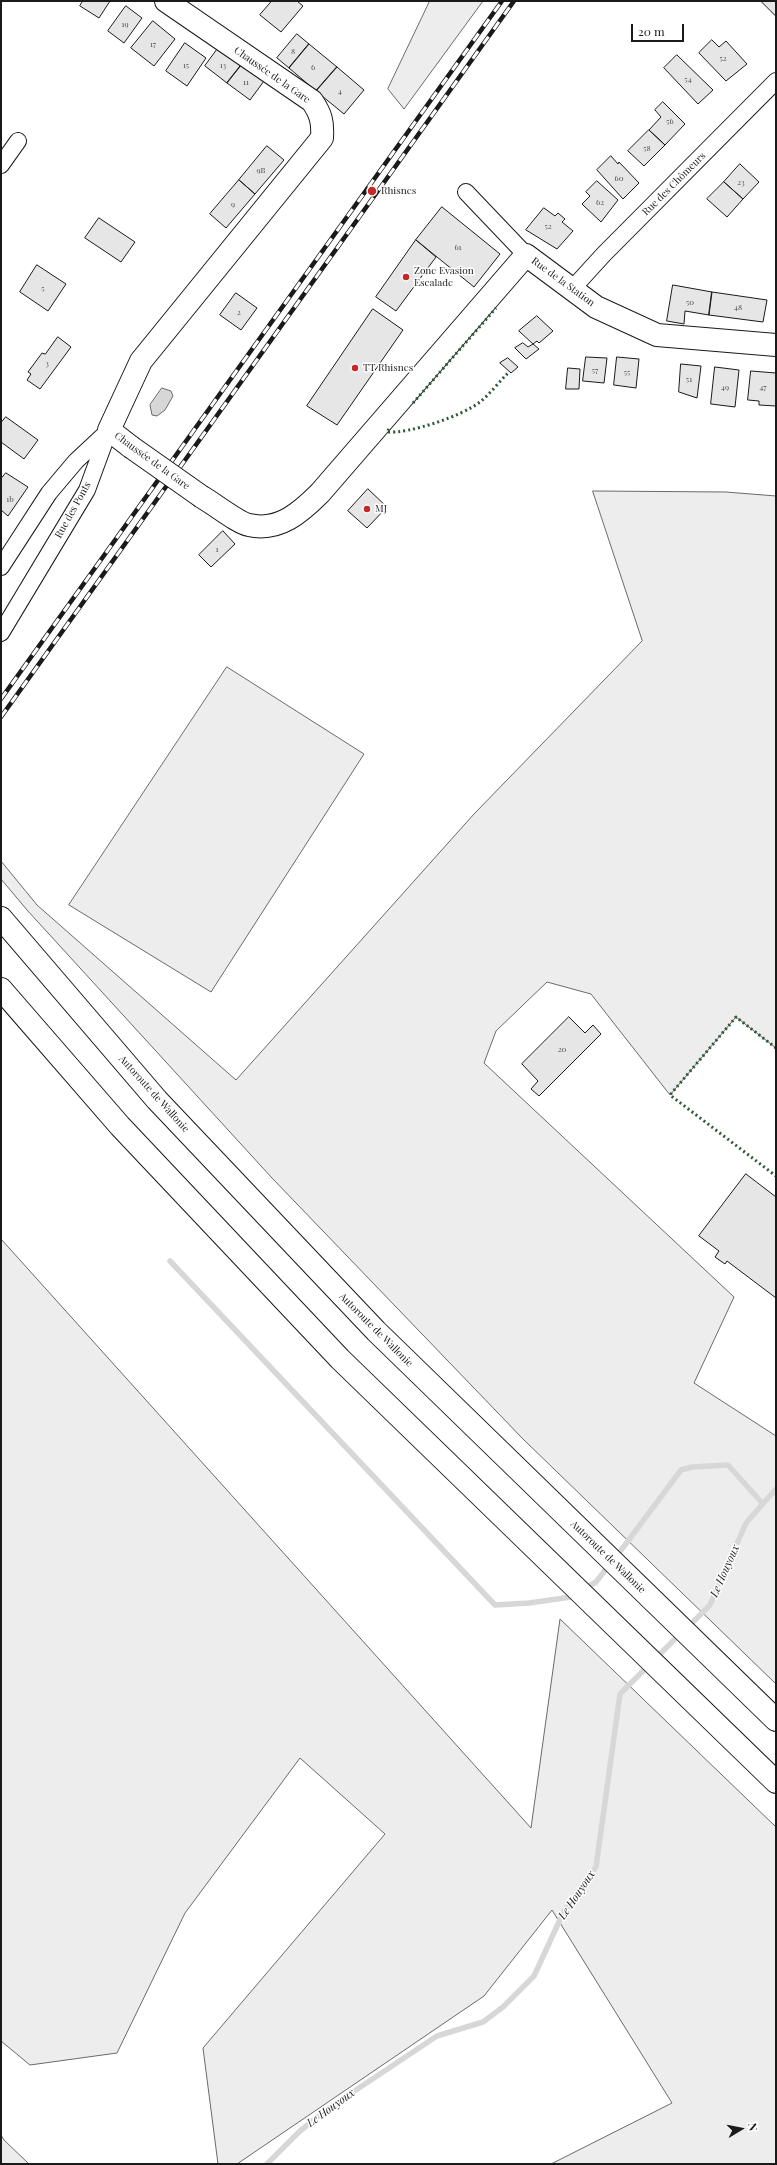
<!DOCTYPE html>
<meta charset="utf-8">
<style>
body{margin:0}
#map{position:relative;width:777px;height:2165px;overflow:hidden;background:#fff;font-family:"Playfair Display",serif}
canvas{display:block}
.frame{position:absolute;inset:0;border:2px solid #1a1a1a;pointer-events:none}
.north{position:absolute;left:721px;top:2109px;width:40px;height:40px;-webkit-text-stroke:3px #fff;paint-order:stroke;rotate:80deg;font-size:11px;font-weight:700;line-height:16px;text-align:center;color:#1a1a1a}
.north::after{content:'';display:block;margin:auto;width:14px;height:18px;background:#1a1a1a;clip-path:polygon(50% 0,100% 100%,50% 72%,0 100%)}
.scale{position:absolute;left:631px;top:24px;width:53px;height:18px;box-sizing:border-box;border:2px solid #1a1a1a;border-top:0;padding-left:5px;font-size:12px;line-height:14px;white-space:nowrap;color:#1a1a1a;-webkit-text-stroke:3px #fff;paint-order:stroke}
</style>
<div id="map">
<canvas width="777" height="2165"></canvas>
<div class="frame"></div>
<div class="north">N</div>
<div class="scale">20 m</div>
</div>
<script>
const context = document.querySelector('canvas').getContext('2d');
context.lineJoin = 'round';
function fill(path, color) { context.fillStyle = color; context.fill(path, 'evenodd'); }
function trace(path, color, width, dash) { context.strokeStyle = color; context.lineWidth = width; context.lineCap = dash ? 'butt' : 'round'; context.setLineDash(dash || []); context.stroke(path); }
function label(font, color, halo, rows, align = 'center') {
  context.font = font + ' "Playfair Display",serif'; context.lineWidth = 3; context.setLineDash([]); context.textBaseline = 'middle'; context.strokeStyle = halo; context.fillStyle = color; for (const [text, x, y, turn = 0] of rows) {
    context.save(); context.translate(x, y); context.rotate((+turn || 0) * Math.PI / 180); context.textAlign = isNaN(turn) ? turn : align; if (halo) context.strokeText(text, 0, 0); context.fillText(text, 0, 0); context.restore();
  }
}
const green = new Path2D(`
 M430,1H483L404,109L388,89Z
 M593,491L726,492L776,496V1048L736,1017L670,1095L591,994L547,982L496,1031L484,1063L734,1297L694,1383L776,1436V1684L523,1439L272,1178L27,910L1,879V861L37,905L236,1080L474,814L642,641Z
 M227,667L364,754L211,992L69,905Z
 M1,1239L531,1828L560,1619L776,1827V2164H551L672,2103L552,1910L484,1996L237,2164H218L203,2048L385,1834L300,1758L185,1913L117,2053L30,2065L1,2041Z
 M1,2135L4,2140L29,2164H1Z`);
const water = new Path2D(`
 M162,388L171,391L173,396L165,410L157,416L152,415L150,405Z`);
const stream = new Path2D(`
 M170,1261L495,1605L529,1603L571,1597L576,1594
 M616,1557L681,1470L692,1467L728,1465L763,1504
 M584,1589L596,1582L610,1564
 M687,1628L710,1605L746,1523L776,1489
 M655,1659L680,1634
 M267,2164L300,2131L329,2108L437,2036L483,2022L503,2007L534,1976L564,1911L596,1867L620,1694L649,1665`);
const building = new Path2D(`
 M83,1H110L99,18L80,6Z
 M272,1H297L303,6L281,32L260,15Z
 M761,1H776V16Z
 M126,6L142,18L124,43L108,31Z
 M153,21L175,39L154,66L131,48Z
 M297,34L309,44L289,68L277,58Z
 M712,40L719,47L726,41L747,64L726,81L699,53Z
 M185,43L206,58L187,86L166,71Z
 M309,44L337,67L316,91L289,68Z
 M219,47L242,64L227,83L205,66Z
 M677,55L713,90L698,104L664,68Z
 M242,64L264,81L250,100L227,83Z
 M337,67L364,90L344,114L316,91Z
 M663,102L685,124L665,145L649,130L661,117L655,110Z
 M649,130L665,145L644,166L628,151Z
 M267,146L284,160L255,194L239,180Z
 M611,156L618,164L619,162L639,183L623,199L597,170Z
 M740,164L759,182L743,199L724,182Z
 M239,180L255,194L226,228L210,214Z
 M597,181L618,200L601,222L582,204L590,196L586,192Z
 M724,182L743,199L727,217L707,199Z
 M442,207L500,254L474,287L416,240Z
 M544,208L555,216L558,213L565,219L562,222L573,231L557,249L526,230Z
 M99,218L135,242L121,262L85,238Z
 M416,240L436,257L396,311L376,297Z
 M37,265L66,284L48,311L20,292Z
 M673,285L712,292L709,315L685,311L684,324L667,321Z
 M712,292L767,300L763,322L709,315Z
 M236,293L257,308L241,330L220,315Z
 M373,309L403,330L337,425L307,406Z
 M537,316L553,331L539,343L537,341L533,344L519,331Z
 M58,337L71,347L40,389L27,380L31,374L28,372L42,353L45,354Z
 M523,343L528,347L533,344L539,349L526,359L515,348Z
 M586,357L607,358L604,383L583,381Z
 M617,357L639,359L636,388L614,385Z
 M508,358L518,367L511,373L500,363Z
 M681,364L701,366L697,398L679,392Z
 M715,367L739,370L735,407L711,404Z
 M568,368L580,369L579,389H566Z
 M751,371L776,373V406L759,405V401L748,400Z
 M6,417L38,440L24,459L1,442V423Z
 M6,473L28,487L8,516L1,510V479Z
 M368,489L387,507L367,528L348,511Z
 M223,531L235,544L211,567L199,555Z
 M569,1017L585,1033L593,1025L601,1034L539,1096L531,1089L538,1081L522,1064Z
 M746,1174L776,1197V1298L727,1261L725,1264L715,1257L719,1251L699,1236Z`);
const street = new Path2D(`
 M1,165L18,141
 M466,192L526,255
 M573,288L604,254L776,81
 M1,567L49,493L76,461L106,433
 M1,633L87,490L109,430`);
const secondary = new Path2D(`
 M131,447L109,430L141,361L322,138C323,122 321,114 312,101L166,1
 M202,497C213,503 238,523 249,525C279,532 301,512 320,493L526,255L596,307L657,335L776,345`);
const highway = new Path2D(`
 M1,918L157,1100L376,1331L776,1720
 M1,989L120,1126L340,1359L776,1782`);
const rail = new Path2D(`
 M1,699L502,1
 M1,717L514,1`);
const secondaryBridge = new Path2D(`
 M131,447L202,497`);
const hedge = new Path2D(`
 M413,403L496,308
 M389,429L387,432C409,434 462,416 480,402C490,394 499,382 508,373
 M776,1048L736,1017L670,1095L776,1176`);
const markers = [
 [372,191,5,"#c62828"],
 [406,277,4,"#c62828"],
 [355,368,4,"#c62828"],
 [367,509,4,"#c62828"]
];
const numberNames = [
 ["19",125,24],
 ["17",153,44],
 ["8",293,51],
 ["52",723,58],
 ["15",186,65],
 ["13",223,65],
 ["6",313,67],
 ["54",688,79],
 ["11",246,82],
 ["4",340,91],
 ["56",670,121],
 ["58",647,148],
 ["9B",261,170],
 ["60",619,178],
 ["23",741,182],
 ["62",600,202],
 ["9",233,204],
 ["52",548,226],
 ["61",458,247],
 ["5",43,288],
 ["50",690,302],
 ["48",738,307],
 ["2",239,312],
 ["3",47,363],
 ["57",595,370],
 ["55",627,372],
 ["51",689,379],
 ["49",725,387],
 ["47",763,387],
 ["1b",10,499],
 ["1",217,549],
 ["20",562,1049]
];
const streetNames = [
 ["Chaussée de la Gare",272,75,35],
 ["Rue des Chômeurs",674,184,-45],
 ["Rue de la Station",563,282,36],
 ["Chaussée de la Gare",152,461,36],
 ["Rue des Ponts",73,510,-61],
 ["Autoroute de Wallonie",154,1094,48],
 ["Autoroute de Wallonie",376,1330,45],
 ["Autoroute de Wallonie",608,1557,44]
];
const poiNames = [
 ["Rhisnes",381,191],
 ["Zone Evasion",414,271],
 ["Escalade",414,283],
 ["TT Rhisnes",363,368],
 ["MJ",375,509]
];
const waterNames = [
 ["Le Houyoux",725,1571,-66],
 ["Le Houyoux",577,1895,-56],
 ["Le Houyoux",331,2108,-36]
];
fill(green, '#ededed');
trace(green, '#6a6a6a', 1);
fill(water, '#d7d7d7');
trace(water, '#6a6a6a', 1);
trace(stream, '#d7d7d7', 5.5);
fill(building, '#e6e6e6');
trace(building, '#1a1a1a', 1);
trace(street, '#1a1a1a', 18);
trace(secondary, '#1a1a1a', 24);
trace(highway, '#1a1a1a', 24);
trace(street, '#fff', 16);
trace(secondary, '#fff', 22);
trace(highway, '#fff', 22);
trace(rail, '#1a1a1a', 4.5);
trace(rail, '#fff', 3, [9]);
trace(secondaryBridge, '#1a1a1a', 24, []);
trace(secondaryBridge, '#fff', 22);
trace(hedge, '#2b5a34', 3, [2, 3]);
for (const [x, y, r, color] of markers) { const dot = new Path2D(); dot.arc(x, y, r, 0, 2 * Math.PI); context.fillStyle = color; context.fill(dot); trace(dot, '#fff', 1.5); }
label('8px', '#4d4d4d', null, numberNames);
label('10px', '#1a1a1a', '#fff', streetNames);
label('10px', '#1a1a1a', '#fff', poiNames, 'left');
label('italic 11px', '#1a1a1a', '#fff', waterNames);
</script>
